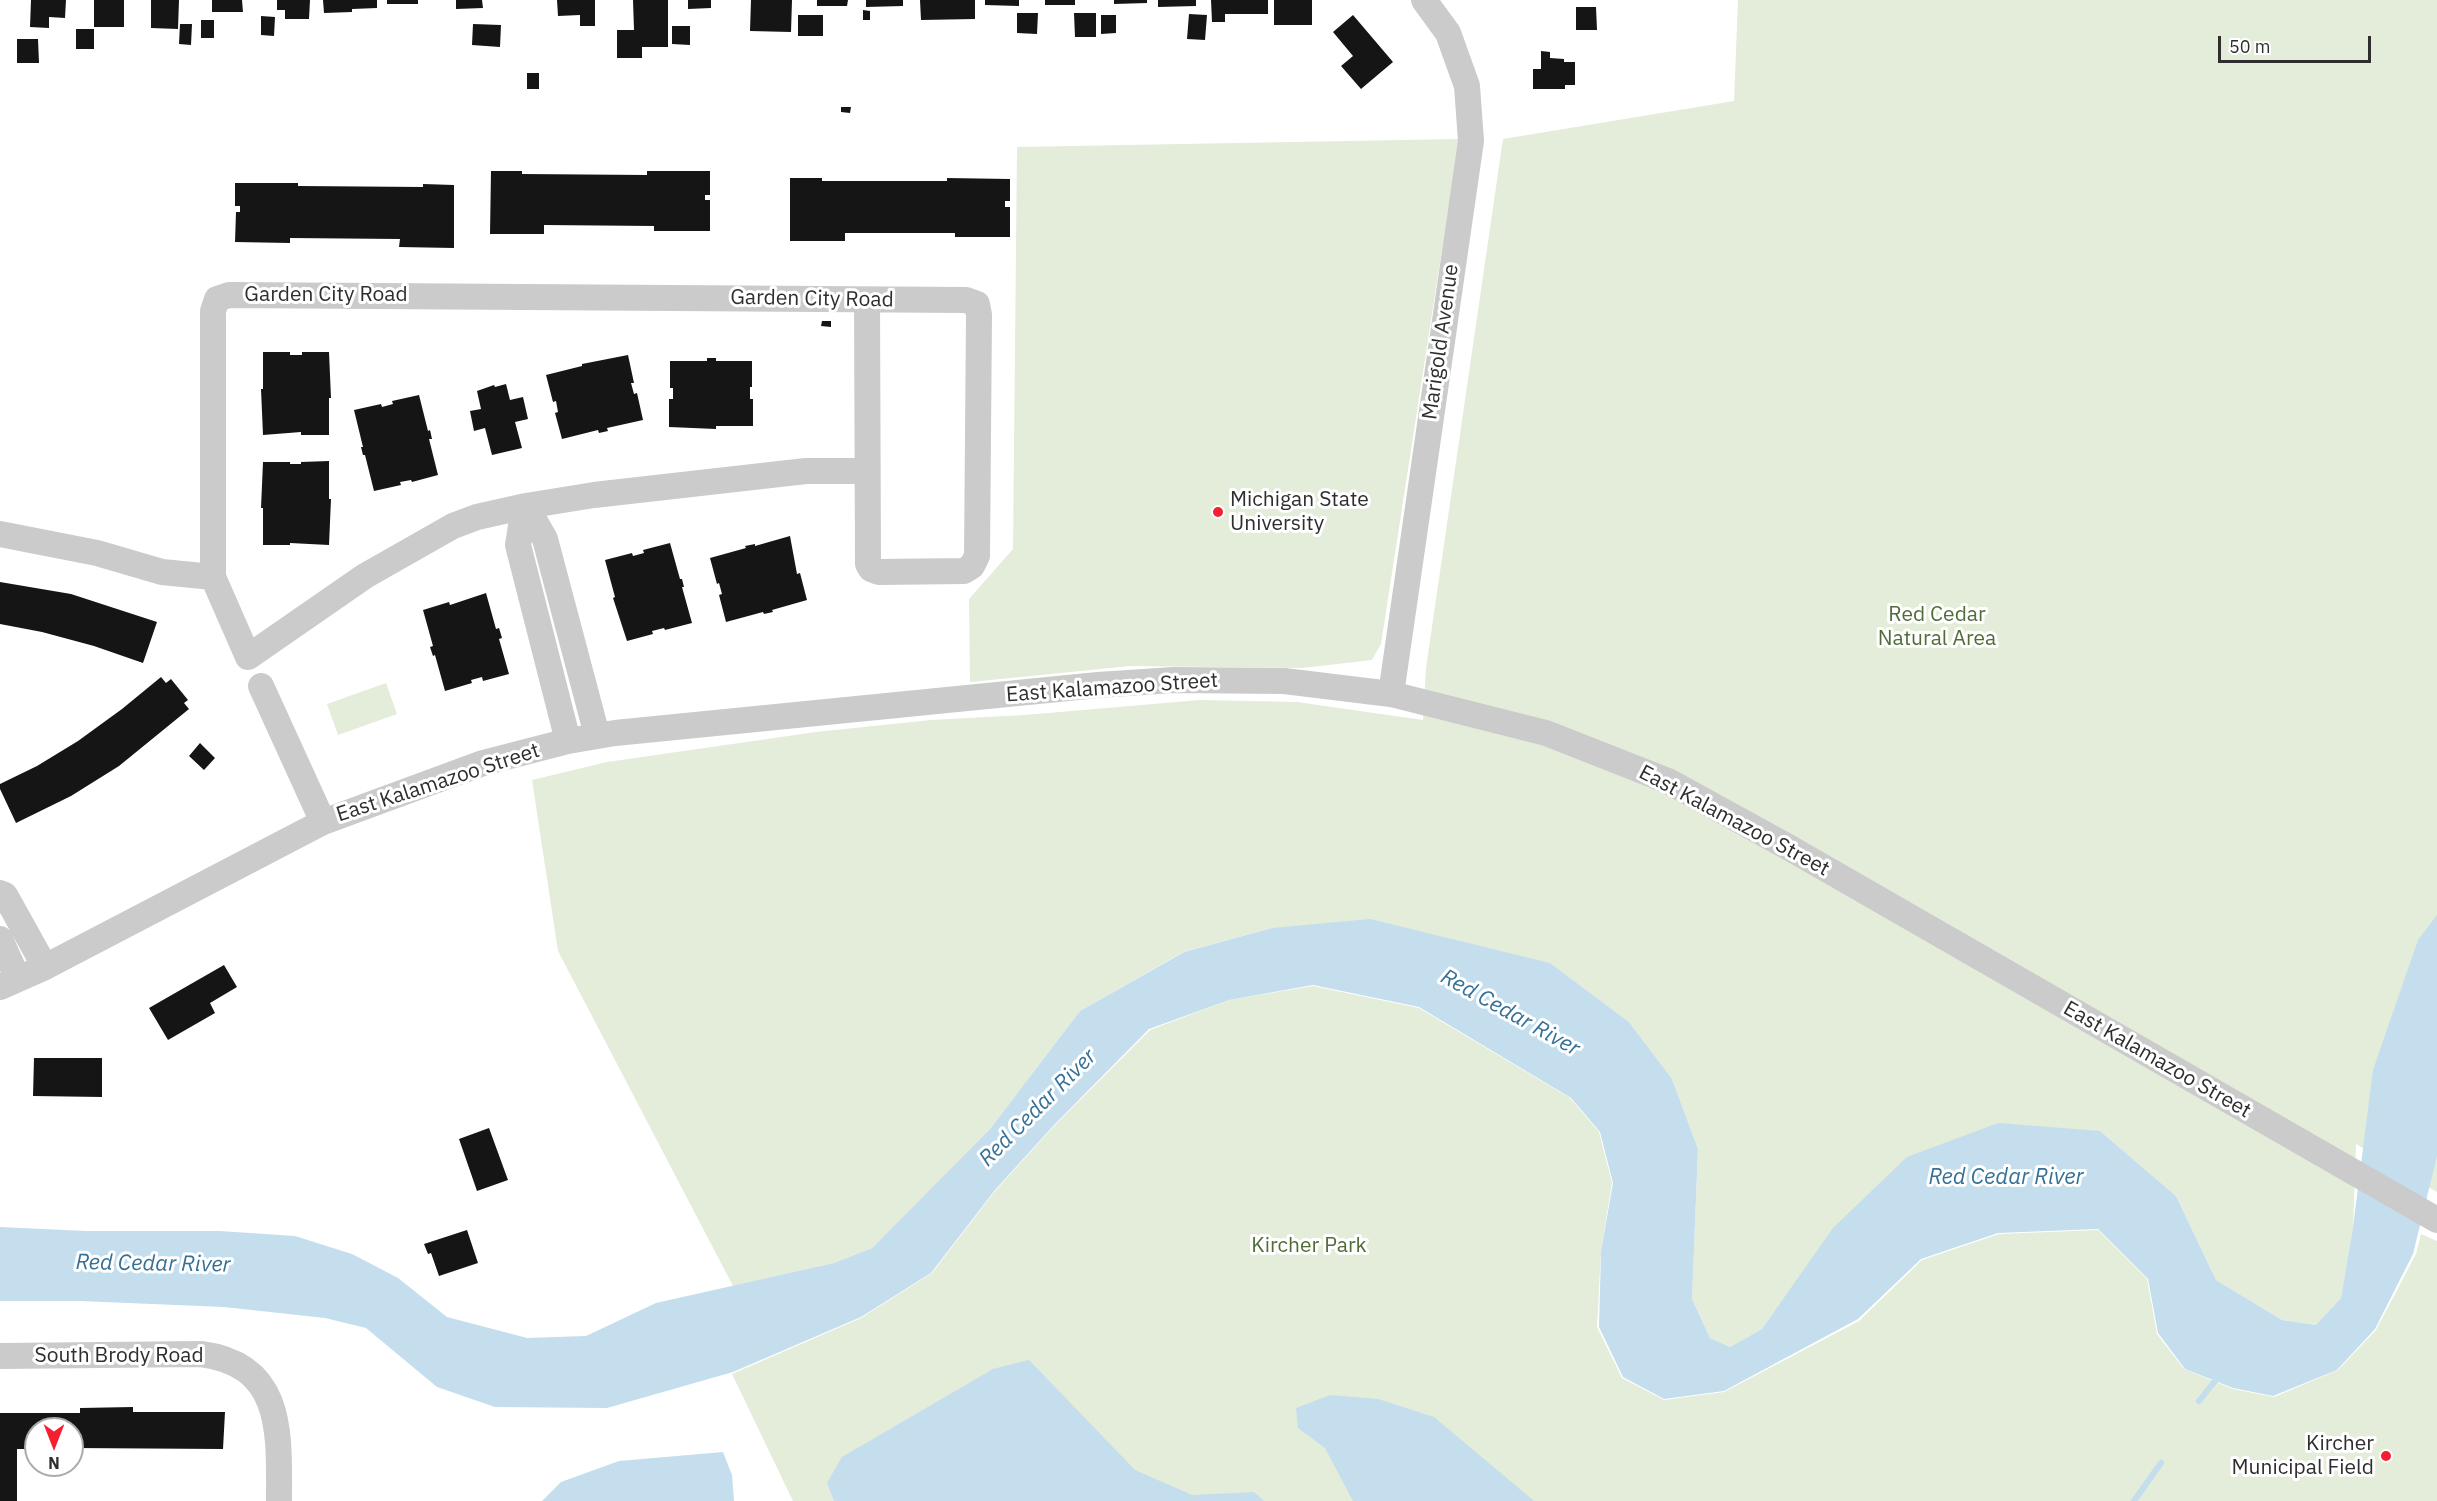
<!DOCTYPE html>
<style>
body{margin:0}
#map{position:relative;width:2437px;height:1501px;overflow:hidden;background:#fff;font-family:"IBM Plex Sans",sans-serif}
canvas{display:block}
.north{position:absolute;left:24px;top:1417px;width:60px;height:60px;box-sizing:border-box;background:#fff;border:2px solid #ababab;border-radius:50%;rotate:180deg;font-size:16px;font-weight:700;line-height:24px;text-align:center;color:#2e2e2e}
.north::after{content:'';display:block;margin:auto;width:21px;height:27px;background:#f32130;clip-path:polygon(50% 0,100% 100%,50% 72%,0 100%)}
.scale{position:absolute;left:2218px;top:36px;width:153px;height:27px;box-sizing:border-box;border:3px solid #2e2e2e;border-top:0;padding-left:8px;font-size:18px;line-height:21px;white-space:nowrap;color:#2e2e2e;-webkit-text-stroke:4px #fff;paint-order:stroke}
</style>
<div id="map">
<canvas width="2437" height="1501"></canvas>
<div class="north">N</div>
<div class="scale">50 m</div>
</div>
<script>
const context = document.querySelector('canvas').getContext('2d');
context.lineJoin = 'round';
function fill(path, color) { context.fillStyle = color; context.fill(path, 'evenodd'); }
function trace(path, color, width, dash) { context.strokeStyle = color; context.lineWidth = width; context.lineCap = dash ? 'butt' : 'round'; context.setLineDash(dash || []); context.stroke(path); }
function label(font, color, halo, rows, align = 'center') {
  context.font = font + ' "IBM Plex Sans",sans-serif'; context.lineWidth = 6; context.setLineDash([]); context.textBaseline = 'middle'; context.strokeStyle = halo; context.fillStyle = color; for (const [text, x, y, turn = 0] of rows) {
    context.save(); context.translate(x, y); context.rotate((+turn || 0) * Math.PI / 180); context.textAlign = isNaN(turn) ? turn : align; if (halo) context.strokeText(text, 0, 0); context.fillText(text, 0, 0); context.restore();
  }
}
const green = new Path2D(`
 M1738,0H2437V1192L2356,1144L2353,1227L2341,1298L2317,1325L2282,1320L2216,1280L2176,1196L2100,1131L1792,1287L1762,1329L1730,1347L1710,1338L1692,1299L1698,1149L1672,1079L1629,1022L1550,963L1272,928L1183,952L1080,1011L990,1129L872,1248L834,1263L733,1286L558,951L532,780L607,762L816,732L931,720L1025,715L1200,700L1297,702L1423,720L1426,668L1503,139L1734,101Z
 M1459,139L1381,644L1372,660L1302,668L1130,666L970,682L969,599L1013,549L1017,147Z
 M386,683L397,714L338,735L327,704Z
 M1313,986L1419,1008L1570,1098L1599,1132L1612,1183L1601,1251L1597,1327L1622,1378L1664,1400L1724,1392L1859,1321L1922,1260L1999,1234L2098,1230L2147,1279L2157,1334L2184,1369L2233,1389L2274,1397L2338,1370L2376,1330L2416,1254L2421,1234L2437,1241V1501H793L732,1374L861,1318L932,1273L995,1191L1056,1124L1150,1030L1229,1000Z`);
const water = new Path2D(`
 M2437,915V1156L2413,1254L2375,1329L2337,1370L2273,1396L2233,1388L2185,1369L2158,1333L2148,1279L2098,1229L1998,1233L1921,1259L1858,1319L1724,1391L1664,1399L1623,1377L1599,1327L1601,1251L1613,1183L1600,1132L1571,1098L1419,1007L1313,985L1229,1000L1149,1029L1055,1124L995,1190L931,1273L861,1317L733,1372L607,1408L495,1407L437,1387L366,1328L325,1318L224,1307L80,1301H0V1227L86,1231H220L295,1236L352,1254L398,1278L447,1317L527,1338L586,1336L656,1303L834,1263L872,1248L990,1129L1080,1011L1184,952L1272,928L1370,919L1550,963L1629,1022L1672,1079L1698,1149L1692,1299L1710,1338L1730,1347L1762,1329L1833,1228L1907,1157L1998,1123L2100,1131L2176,1196L2216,1280L2282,1320L2316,1325L2341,1298L2353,1227L2373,1070L2418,940Z
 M1029,1360L1135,1470L1192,1495L1254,1492L1264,1501H834L827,1483L842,1457L993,1369Z
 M1330,1395L1378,1399L1434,1417L1534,1501H1353L1325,1448L1298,1428L1296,1408Z
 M723,1452L732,1475L734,1501H542L561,1482L619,1461Z`);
const stream = new Path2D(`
 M2199,1401L2219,1376
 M2134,1501L2161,1463`);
const building = new Path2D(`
 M31,0H66L65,18L49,17V28L30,27Z
 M94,0H124V27H94Z
 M151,0H179L178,29L151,28Z
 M212,0H242L243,12H212Z
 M277,0H310L309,19H285V10H277Z
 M323,0H377V8L352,9V12L324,13Z
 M387,0H418V4H387Z
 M456,0H482L483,8L456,9Z
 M557,0H595V26H580V15L558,16Z
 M633,0H668V47H642V58H617V30H634Z
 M688,0H711V8L688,9Z
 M751,0H792L791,32L750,31Z
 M817,0H848L847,6H817Z
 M866,0H903V6L866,7Z
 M920,0H975V19L921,20Z
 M985,0H1019V6L985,5Z
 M1045,0H1075V5H1045Z
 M1114,0H1147V3L1114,4Z
 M1158,0H1196V6L1158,7Z
 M1211,0H1268V14H1225V22H1212Z
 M1274,0H1312V25H1274Z
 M1576,7H1596L1597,30H1576Z
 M863,10L870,11V20H863Z
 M1017,13H1038L1037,34L1017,33Z
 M1074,13H1096V37H1075Z
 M1189,14L1207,15L1205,40L1187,39Z
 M798,15H823V36H798Z
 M1101,15H1116V33L1101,34Z
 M1353,15L1393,62L1361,89L1341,66L1353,56L1333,32Z
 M261,16L275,17L274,36L261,35Z
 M201,20H214V38H201Z
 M180,24H192L191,45L179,44Z
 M473,24L501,25L500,47L472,45Z
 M672,26H690V45L672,44Z
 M76,29H94V49H76Z
 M17,39H38L39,63H17Z
 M1541,51L1550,52V58L1564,59V62H1575V85H1565V89H1533V69H1541Z
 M527,73H539V89H527Z
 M841,107H851L850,113L841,112Z
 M491,171H522V174L647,175V171H710V195H705V200H710V231H654V226L544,225V234H490Z
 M790,178H822V181H947V178L1010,179V201H1005V207H1010V237H955V233H845V241H790Z
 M235,183H298V186L423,187V184L454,185V248L399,247L400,239L290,238V243L235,242L236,212H240V206H235Z
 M822,321H831V327L821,326Z
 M263,352H290V355H302V352H329L331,398H329V435H301V432L263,435L261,389H263Z
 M628,355L634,383H631L634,394L637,393L643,420L607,428L608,431L599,433L598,430L562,439L555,413L558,412L556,401L553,402L546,375L582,366V364Z
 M707,358H716V361H752V387H750V399H753V426H716V429L669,427V399H673V388H670V361H707Z
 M506,384L510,400L523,397L528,419L515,422L522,448L492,455L485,428L474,431L470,411L481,409L477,391L494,385L495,387Z
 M419,395L428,431L430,430L432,439H429L438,475L412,482L411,480L400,482L401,485L374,491L365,455H363L361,447H363L354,410L381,404L382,407L393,404L392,401Z
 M329,461V499H331L329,545L290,543V545H263V508H261L263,462H290V464H301V462Z
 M790,536L797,574L800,573L807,600L772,610L773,612L764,614L763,612L726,622L719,595L722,594L719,583L717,584L710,558L746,548L745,546L755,544V546Z
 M670,543L680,579H682L684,587H682L692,623L665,630L664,628L652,631L653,634L627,641L613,598L615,597L605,560L632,553L633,556L644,553L643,550Z
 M0,582L71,594L157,622L143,663L94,646L42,632L0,624Z
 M486,593L496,629L499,628L502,638L499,639L509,674L483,681L482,677L471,680L472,683L445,691L435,655L433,656L430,647L433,646L423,610L449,602L450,605Z
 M161,677L166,683L171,679L188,700L184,703L189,709L119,766L71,796L16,823L0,789V784L37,766L78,741L122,709Z
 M200,743L215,758L204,770L189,756Z
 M224,965L237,987L210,1003L215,1013L168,1040L149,1008Z
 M34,1058H102V1097L33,1096Z
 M489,1128L508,1180L477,1191L459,1139Z
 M467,1230L478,1263L439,1276L431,1253L428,1254L424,1244Z
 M133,1407V1412H225L223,1449L72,1448V1429H36V1449H17V1501H0V1413H80V1408Z`);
const minor = new Path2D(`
 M867,471H806L594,495L526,506L477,517L453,526L365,576L248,657L213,577V311L217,299L229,295L966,300L977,304L979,315L977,556L972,566L964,571L879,572L871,569L868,564L867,300
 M526,506L545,539L597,735
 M524,507L518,545L568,741
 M0,534L97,553L162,572L213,577
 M261,686L323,822
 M1391,694L1471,141L1467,86L1448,33L1424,0
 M0,893L5,895L45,967
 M0,939L18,979
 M0,987L45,967L323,822L483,763L568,741L615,733L1098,685L1174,680L1284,681L1391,694L1546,733L1668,781L1788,847L2437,1220
 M0,1356L201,1354C285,1365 279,1435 279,1501`);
const markers = [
 [1218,512,6,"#f32130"],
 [2386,1456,6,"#f32130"]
];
const streetNames = [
 ["Garden City Road",326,295],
 ["Garden City Road",812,299,1],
 ["Marigold Avenue",1441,342,-82],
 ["East Kalamazoo Street",1112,688,-4],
 ["East Kalamazoo Street",438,783,-18],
 ["East Kalamazoo Street",1734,821,28],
 ["East Kalamazoo Street",2157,1060,30],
 ["South Brody Road",119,1356]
];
const poiNames = [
 ["Michigan State",1230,500],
 ["University",1230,524],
 ["Kircher",2374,1444,"right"],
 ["Municipal Field",2374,1468,"right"]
];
const parkNames = [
 ["Red Cedar",1937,615],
 ["Natural Area",1937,639],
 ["Kircher Park",1309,1246]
];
const waterNames = [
 ["Red Cedar River",1510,1013,29],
 ["Red Cedar River",1038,1108,-45],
 ["Red Cedar River",2006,1178],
 ["Red Cedar River",153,1264,1]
];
fill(green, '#e4ecda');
fill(water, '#c4deee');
trace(stream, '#c4deee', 6);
fill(building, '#151515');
trace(minor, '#cbcbcb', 26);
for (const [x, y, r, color] of markers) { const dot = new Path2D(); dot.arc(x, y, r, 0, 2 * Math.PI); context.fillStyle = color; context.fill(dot); trace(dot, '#fff', 2); }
label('21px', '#2e2e2e', '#fff', streetNames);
label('21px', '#2e2e2e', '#fff', poiNames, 'left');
label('21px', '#506d38', '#fff', parkNames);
label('italic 22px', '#357096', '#fff', waterNames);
</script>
